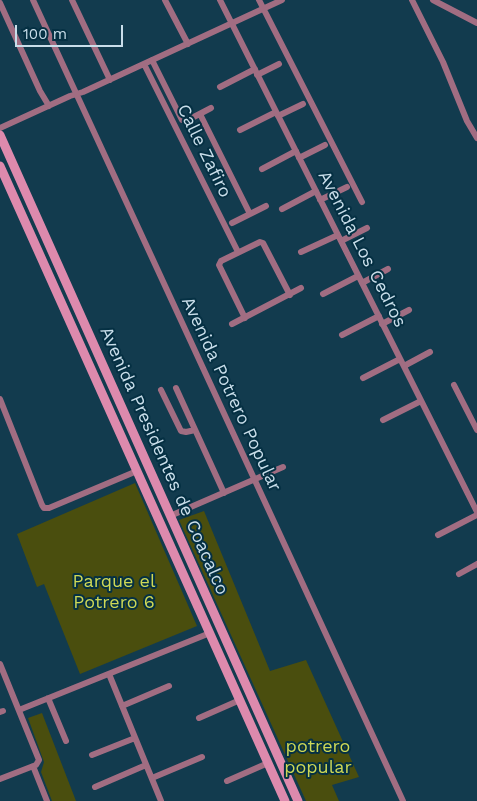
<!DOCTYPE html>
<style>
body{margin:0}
#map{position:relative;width:477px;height:801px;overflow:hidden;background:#123b4e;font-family:"Work Sans",sans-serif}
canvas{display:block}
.scale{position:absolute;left:15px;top:25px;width:108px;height:22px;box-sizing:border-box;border:2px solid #c9deea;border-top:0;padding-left:6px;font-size:15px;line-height:18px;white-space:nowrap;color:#c9deea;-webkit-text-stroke:4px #053043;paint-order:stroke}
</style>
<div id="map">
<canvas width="477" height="801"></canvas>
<div class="scale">100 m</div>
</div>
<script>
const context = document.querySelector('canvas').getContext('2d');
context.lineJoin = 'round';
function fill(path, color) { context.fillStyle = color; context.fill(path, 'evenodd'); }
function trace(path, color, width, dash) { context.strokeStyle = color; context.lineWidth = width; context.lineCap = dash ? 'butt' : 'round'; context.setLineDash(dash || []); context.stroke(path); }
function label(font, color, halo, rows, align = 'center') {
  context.font = font + ' "Work Sans",sans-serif'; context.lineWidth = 4; context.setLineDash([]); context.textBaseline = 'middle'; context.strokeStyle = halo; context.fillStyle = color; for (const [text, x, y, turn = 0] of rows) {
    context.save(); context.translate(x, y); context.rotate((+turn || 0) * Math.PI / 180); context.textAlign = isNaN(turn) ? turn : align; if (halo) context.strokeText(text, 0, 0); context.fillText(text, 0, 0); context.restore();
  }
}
const green = new Path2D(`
 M135,483L197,626L80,674L44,584L37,587L17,534Z
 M204,511L270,671L306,660L359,777L332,785L339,801H306L179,520Z
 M42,713L76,801H52L41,772L44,762L28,718Z`);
const street = new Path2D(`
 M33,0L403,801
 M72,0L110,80
 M165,0L188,44
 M220,0L477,512
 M259,0L362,202
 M412,0L443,62L467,121L477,138
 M433,0L477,23
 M0,3L40,91L49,106
 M152,60L182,120H188L211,108
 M144,64L238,252
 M257,75L279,64
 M220,87L255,69
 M200,114L250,214
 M278,116L303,104
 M0,128L70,96L83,92L282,0
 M240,130L276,112
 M299,158L325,145
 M262,169L296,151
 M320,200L347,187
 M282,209L316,191
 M232,223L266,206
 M341,241L367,228
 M301,252L338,235
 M362,283L388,269
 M323,294L358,276
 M245,318L219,265L221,261L260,242L263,243L290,295
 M232,324L301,288
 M382,324L409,310
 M342,335L379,316
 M404,366L430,352
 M363,378L400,359
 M454,385L477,430
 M176,388L224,493
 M161,390L181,431L186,432L195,430
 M0,399L42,505L44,508H49L137,471
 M383,420L421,401
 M170,516L283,467
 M438,535L477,515
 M459,574L477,564
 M0,664L39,760L36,765L0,779
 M109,674L161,801
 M48,698L66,741
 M122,706L169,686
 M19,710L210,633
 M0,712L3,711
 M199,718L240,700
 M92,755L135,738
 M33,766L47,801
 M152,778L202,757
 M227,781L268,763
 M95,787L146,765`);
const secondary = new Path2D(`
 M0,135L298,801
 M0,166L285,801`);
const streetNames = [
 ["Calle Zafiro",204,151,64],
 ["Avenida Los Cedros",362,249,63],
 ["Avenida Potrero Popular",231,394,65],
 ["Avenida Presidentes de Coacalco",164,461,66]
];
const parkNames = [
 ["Parque el",114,582],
 ["Potrero 6",114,603],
 ["potrero",318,747],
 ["popular",318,768]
];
fill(green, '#4a4e0e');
trace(street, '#a16d82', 6);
trace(secondary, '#dd8aad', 9);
label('18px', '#c9deea', '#053043', streetNames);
label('18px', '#ced856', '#053043', parkNames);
</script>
